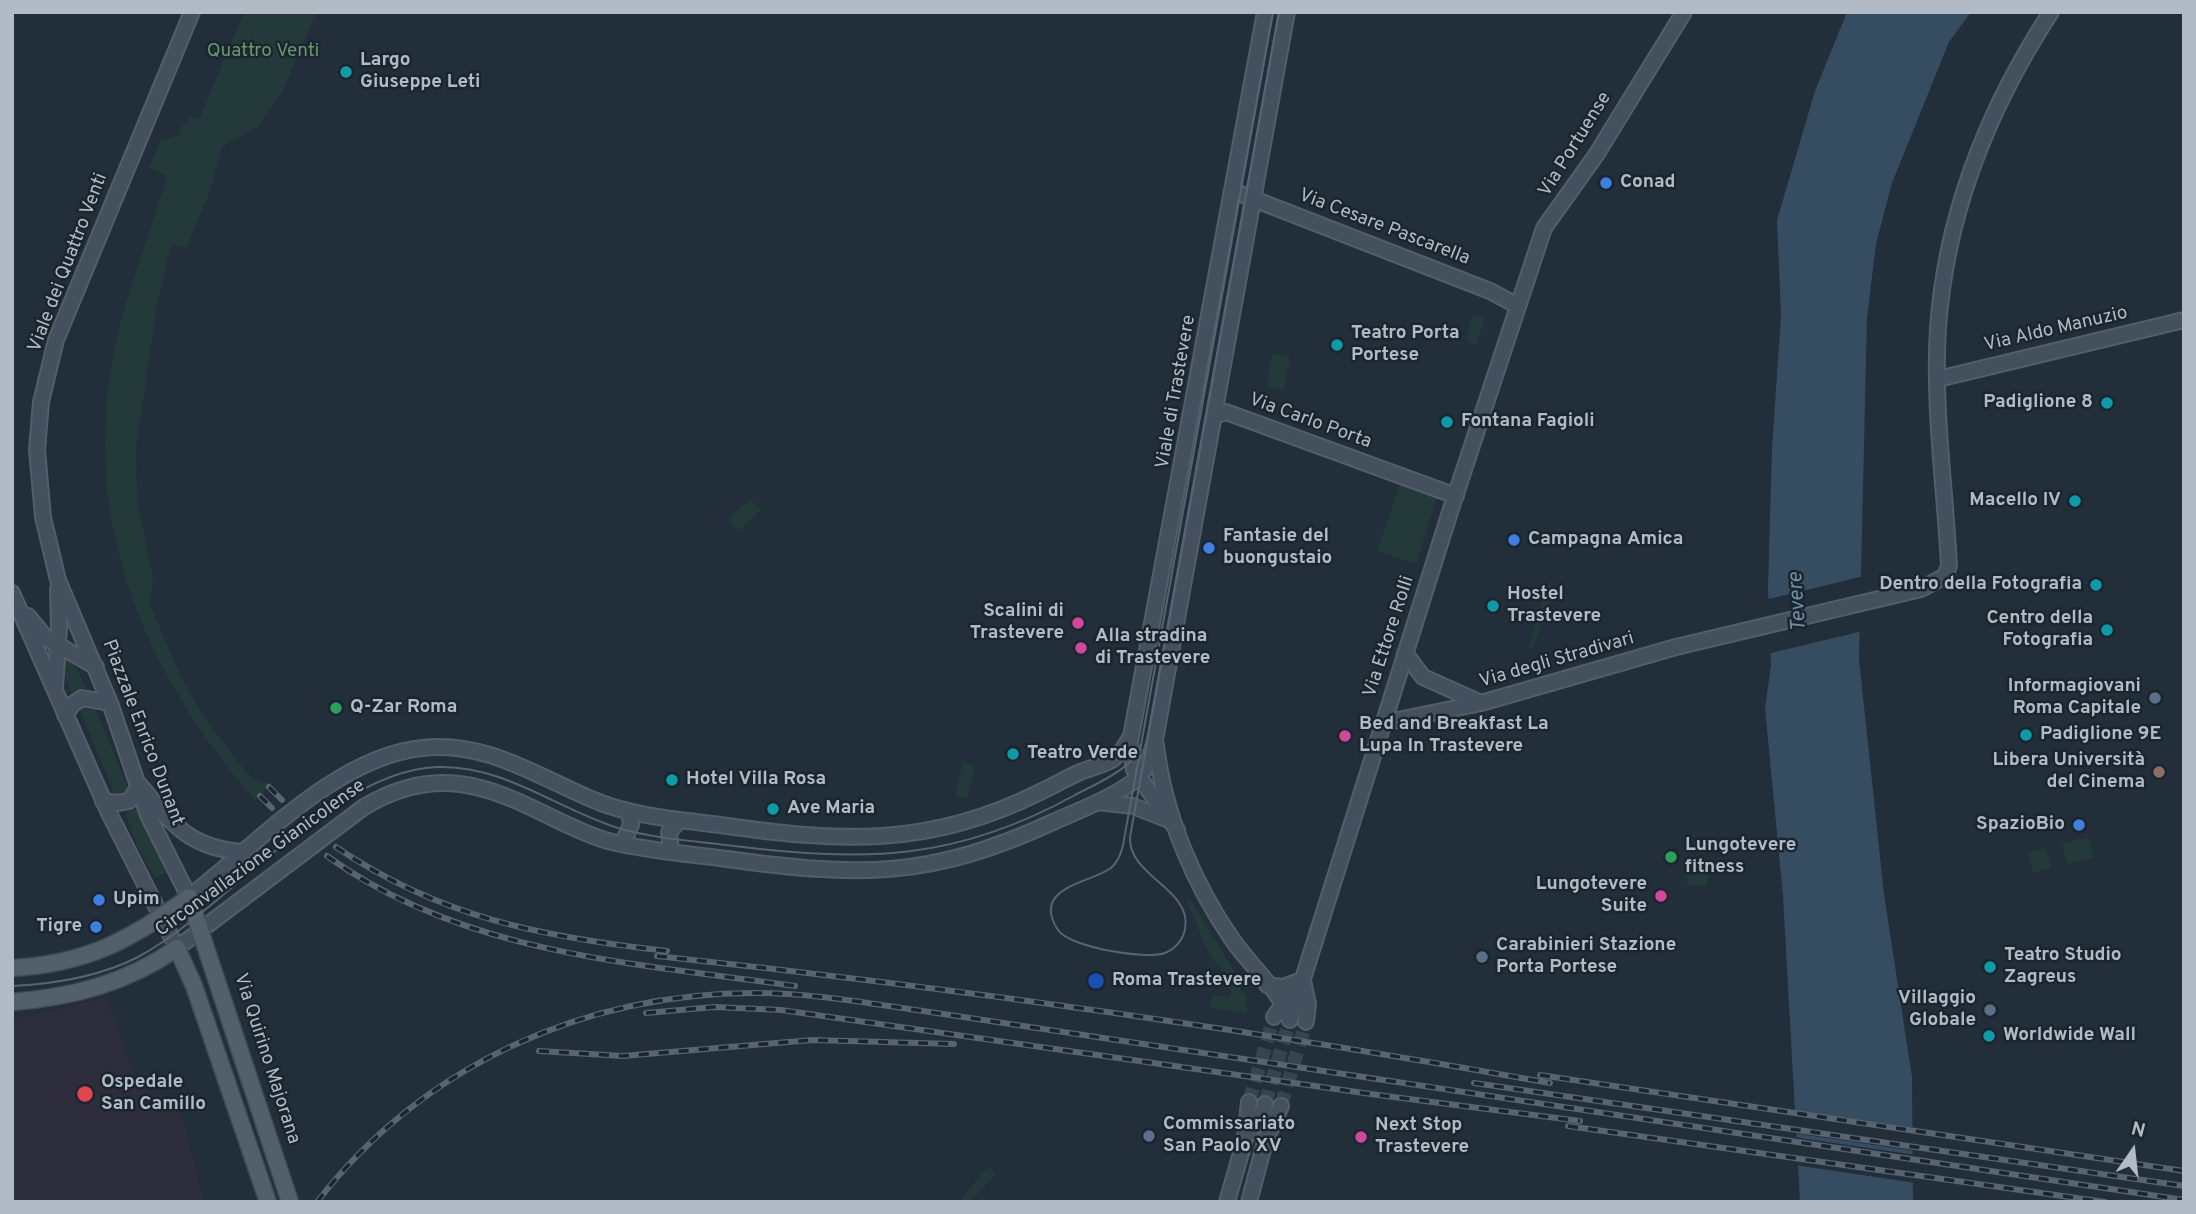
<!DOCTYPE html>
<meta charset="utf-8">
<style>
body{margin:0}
#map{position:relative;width:2196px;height:1214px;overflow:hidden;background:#222e39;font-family:Overpass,sans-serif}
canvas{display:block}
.frame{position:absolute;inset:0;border:14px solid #b0bbc6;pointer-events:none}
.north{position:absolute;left:2098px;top:1116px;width:70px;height:70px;-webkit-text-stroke:5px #1b252e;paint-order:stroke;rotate:14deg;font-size:19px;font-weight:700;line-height:28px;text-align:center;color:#b0bbc6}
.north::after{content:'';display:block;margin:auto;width:24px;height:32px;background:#b0bbc6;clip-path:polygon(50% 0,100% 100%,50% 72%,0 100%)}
</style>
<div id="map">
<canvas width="2196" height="1214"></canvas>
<div class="frame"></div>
<div class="north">N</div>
</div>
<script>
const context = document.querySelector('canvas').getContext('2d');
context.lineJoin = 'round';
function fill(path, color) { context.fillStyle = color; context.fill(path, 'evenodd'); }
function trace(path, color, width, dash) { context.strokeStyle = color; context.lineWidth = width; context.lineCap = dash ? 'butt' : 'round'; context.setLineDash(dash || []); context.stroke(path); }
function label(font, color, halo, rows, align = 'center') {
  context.font = font + ' Overpass,sans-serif'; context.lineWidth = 5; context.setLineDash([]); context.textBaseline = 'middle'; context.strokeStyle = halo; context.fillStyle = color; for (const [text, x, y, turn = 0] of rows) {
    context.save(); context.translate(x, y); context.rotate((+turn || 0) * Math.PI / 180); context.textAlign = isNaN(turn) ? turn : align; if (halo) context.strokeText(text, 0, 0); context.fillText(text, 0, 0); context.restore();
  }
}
const medical = new Path2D(`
 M106,997L137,1082L180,1105L204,1202H12V1017H27Z`);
const green = new Path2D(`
 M244,12H316L283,91L259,126L222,147L211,188L187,247L171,245L157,304L136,448L137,499L153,577L150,605L183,681L205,719L247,773L261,782L273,783L255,800C143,671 79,520 115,347C127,288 151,233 167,175L149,168L160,141L181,134L179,130L190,117L199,120Z
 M1473,315L1485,319L1476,345L1467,342V332Z
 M1272,354L1290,358L1284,390L1266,387Z
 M1400,484L1437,497L1416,564L1377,551Z
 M750,499L761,510L739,531L728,519Z
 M1548,583L1553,587L1534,646L1528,649Z
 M65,660H72L86,688L72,694L62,668Z
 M85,704L94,706L129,789L115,795L80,710Z
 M963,762L975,766L967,799L955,796Z
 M138,808L170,870L156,878L138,848L125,813Z
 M2089,837L2094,858L2067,864L2062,844Z
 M2046,848L2051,868L2033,873L2028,853Z
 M1686,865L1708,872L1707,886L1687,885Z
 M1190,899L1239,979C1207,971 1201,928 1186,901Z
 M1227,979L1237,982L1242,993H1246L1247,1013L1210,1008L1212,995L1230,997L1231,989L1224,988Z
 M989,1166L996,1174L970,1202H958Z`);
const water = new Path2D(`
 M1847,12H1971L1949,42L1892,183L1876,244L1867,318L1859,659L1884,894L1912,1077L1913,1202H1800L1783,896L1765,708L1771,665L1768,588L1772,448L1781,316L1777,220L1815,91Z`);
const pier = new Path2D(`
 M1864,576L1863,631L1767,654L1765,600Z
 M1792,1110L1916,1128V1151L1793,1133Z
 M1793,1137L1916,1155V1183L1795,1165Z`);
const secondaryTunnel = new Path2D(`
 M1249,1102L1274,1017
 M1265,1104L1290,1020
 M1281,1106L1306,1022`);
const secondary = new Path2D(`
 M192,12L56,340L41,402L37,450L43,517L58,580L110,703L148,815L189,897C256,846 335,757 422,748C489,740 542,780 601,803C639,817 681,820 720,825C839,842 929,848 1040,792C1053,786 1065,779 1078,773C1106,761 1114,767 1131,736
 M1233,191L1490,291L1518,306
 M1938,379L2184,320
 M1214,416L1226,412L1456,496
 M12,593L109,813L177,948L364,807C434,765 486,784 553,818C572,827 591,837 612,842C650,851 689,854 727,859C860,877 929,879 1053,822C1077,811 1130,792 1144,770C1150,761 1152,750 1155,740L1287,12
 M28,616L46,638L96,667
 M1405,653L1423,677L1481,703
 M55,687L59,629L58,589
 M65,715L73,704L82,698L110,703
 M1383,723L1481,703L1676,647L1921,589L1945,576L1949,566C1945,487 1933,407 1938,328C1946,213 1989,107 2051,12
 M1156,745C1164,814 1194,885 1234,942C1251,966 1281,992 1290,1020
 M143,789C174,827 193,849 244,852
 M103,801L117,803L129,801L140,785
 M1098,802L1133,806L1166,819
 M1177,830L1134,770L1130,742L1265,12
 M622,844L631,825L629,811
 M671,852L669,832L680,820
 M1303,981L1308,1004L1306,1022
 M1267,985L1283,987L1302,980
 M1274,1017L1288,997
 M1290,1020L1450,512L1544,228L1596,155L1684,12
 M1245,1138L1262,1114L1265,1104
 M1227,1202L1245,1139L1249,1102
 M1249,1202L1265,1142L1281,1106`);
const primary = new Path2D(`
 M12,968C86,964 131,940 189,897L290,1202
 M12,1002C73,997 127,983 177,948L194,986L268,1202`);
const tram = new Path2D(`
 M1273,12L1123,845C1121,854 1118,862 1111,868C1091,883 1030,887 1058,930C1069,947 1145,960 1165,953C1175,949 1183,940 1185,929C1193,889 1128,877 1130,837L1279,12
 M12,986C54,984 101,976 138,957C228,909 333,770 438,767C504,765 557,809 618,828C655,839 696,841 734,846C866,862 956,861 1075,795C1098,783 1126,771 1141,750`);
const rail = new Path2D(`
 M269,787L282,800
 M260,796L272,808
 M336,847C441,918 543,937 667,951
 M327,856C463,954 633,963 795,986
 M657,956C956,988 1254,1030 1550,1083
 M646,1013L714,1007L781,1010L1378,1095L1580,1121
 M539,1051L623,1056L812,1040L954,1044
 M1540,1075L2184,1171
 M1474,1083L2184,1186
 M1568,1126L2105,1202
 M317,1202C423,1065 584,993 756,993C815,993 872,1004 930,1012L2184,1200`);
const markers = [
 [346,72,7,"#0f9aa8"],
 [1606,183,7,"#3f7fe0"],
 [1337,345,7,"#0f9aa8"],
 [2107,403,7,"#0f9aa8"],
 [1447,422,7,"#0f9aa8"],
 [2075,501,7,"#0f9aa8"],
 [1514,540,7,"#3f7fe0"],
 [1209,548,7,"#3f7fe0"],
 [2096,585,7,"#0f9aa8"],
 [1493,606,7,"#0f9aa8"],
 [1078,623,7,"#d1479c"],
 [2107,630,7,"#0f9aa8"],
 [1081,648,7,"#d1479c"],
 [2155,698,7,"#5c6f8a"],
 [336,708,7,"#2e9e5b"],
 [2026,735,7,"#0f9aa8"],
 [1345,736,7,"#d1479c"],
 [1013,754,7,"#0f9aa8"],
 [2159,772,7,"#8d6e63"],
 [672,780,7,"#0f9aa8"],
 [773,809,7,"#0f9aa8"],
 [2079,825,7,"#3f7fe0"],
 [1671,857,7,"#2e9e5b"],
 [1661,896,7,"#d1479c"],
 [99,900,7,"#3f7fe0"],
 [96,927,7,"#3f7fe0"],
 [1482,957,7,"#5c6f8a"],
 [1990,967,7,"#0f9aa8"],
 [1096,981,9,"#1a4fb4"],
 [1990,1010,7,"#5c6f8a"],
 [1989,1036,7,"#0f9aa8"],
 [85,1094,9,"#e0444e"],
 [1149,1136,7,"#5c6f8a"],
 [1361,1137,7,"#d1479c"]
];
const parkNames = [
 ["Quattro Venti",263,52]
];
const poiNames = [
 ["Largo",360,61],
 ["Giuseppe Leti",360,83],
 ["Conad",1620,183],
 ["Teatro Porta",1351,334],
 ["Portese",1351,356],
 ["Padiglione 8",2093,403,"right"],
 ["Fontana Fagioli",1461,422],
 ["Macello IV",2061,501,"right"],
 ["Fantasie del",1223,537],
 ["buongustaio",1223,559],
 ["Campagna Amica",1528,540],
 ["Dentro della Fotografia",2082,585,"right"],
 ["Hostel",1507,595],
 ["Trastevere",1507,617],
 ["Scalini di",1064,612,"right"],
 ["Trastevere",1064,634,"right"],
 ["Centro della",2093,619,"right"],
 ["Fotografia",2093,641,"right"],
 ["Alla stradina",1095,637],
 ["di Trastevere",1095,659],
 ["Informagiovani",2141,687,"right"],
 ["Roma Capitale",2141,709,"right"],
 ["Q-Zar Roma",350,708],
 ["Bed and Breakfast La",1359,725],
 ["Lupa In Trastevere",1359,747],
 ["Padiglione 9E",2040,735],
 ["Teatro Verde",1027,754],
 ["Libera Università",2145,761,"right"],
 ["del Cinema",2145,783,"right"],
 ["Hotel Villa Rosa",686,780],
 ["Ave Maria",787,809],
 ["SpazioBio",2065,825,"right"],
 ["Lungotevere",1685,846],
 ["fitness",1685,868],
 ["Lungotevere",1647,885,"right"],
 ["Suite",1647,907,"right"],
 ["Upim",113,900],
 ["Tigre",82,927,"right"],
 ["Carabinieri Stazione",1496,946],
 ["Porta Portese",1496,968],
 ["Teatro Studio",2004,956],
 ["Zagreus",2004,978],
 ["Roma Trastevere",1112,981],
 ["Villaggio",1976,999,"right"],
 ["Globale",1976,1021,"right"],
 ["Worldwide Wall",2003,1036],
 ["Ospedale",101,1083],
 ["San Camillo",101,1105],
 ["Commissariato",1163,1125],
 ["San Paolo XV",1163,1147],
 ["Next Stop",1375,1126],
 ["Trastevere",1375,1148]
];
const streetNames = [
 ["Via Portuense",1576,145,-58],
 ["Via Cesare Pascarella",1384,228,21],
 ["Viale dei Quattro Venti",69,263,-69],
 ["Via Aldo Manuzio",2056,330,-13],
 ["Viale di Trastevere",1177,392,-80],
 ["Via Carlo Porta",1310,422,20],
 ["Via Ettore Rolli",1390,637,-72],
 ["Via degli Stradivari",1557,661,-16],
 ["Piazzale Enrico Dunant",142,733,69],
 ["Circonvallazione Gianicolense",261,859,-36],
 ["Via Quirino Majorana",266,1059,72]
];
const waterNames = [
 ["Tevere",1799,602,-94]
];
fill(medical, '#2e2d3b');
fill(green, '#243a3a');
fill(water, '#364c60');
fill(pier, '#222e39');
trace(secondaryTunnel, '#37434e', 14, [14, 7]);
trace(secondary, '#535e67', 18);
trace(primary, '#3f4953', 19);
trace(secondary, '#44505d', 14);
trace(primary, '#535f6a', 16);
trace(tram, '#576471', 2);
trace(rail, '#576471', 6);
trace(rail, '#1b252e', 3.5, [10]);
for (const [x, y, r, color] of markers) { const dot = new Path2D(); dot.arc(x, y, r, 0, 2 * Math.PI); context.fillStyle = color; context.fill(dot); trace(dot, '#1b252e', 2.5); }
label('19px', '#68966e', '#1b252e', parkNames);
label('bold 19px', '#b0bbc6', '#1b252e', poiNames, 'left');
label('19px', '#b0bbc6', '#1b252e', streetNames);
label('italic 21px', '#718fa9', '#1b252e', waterNames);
</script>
